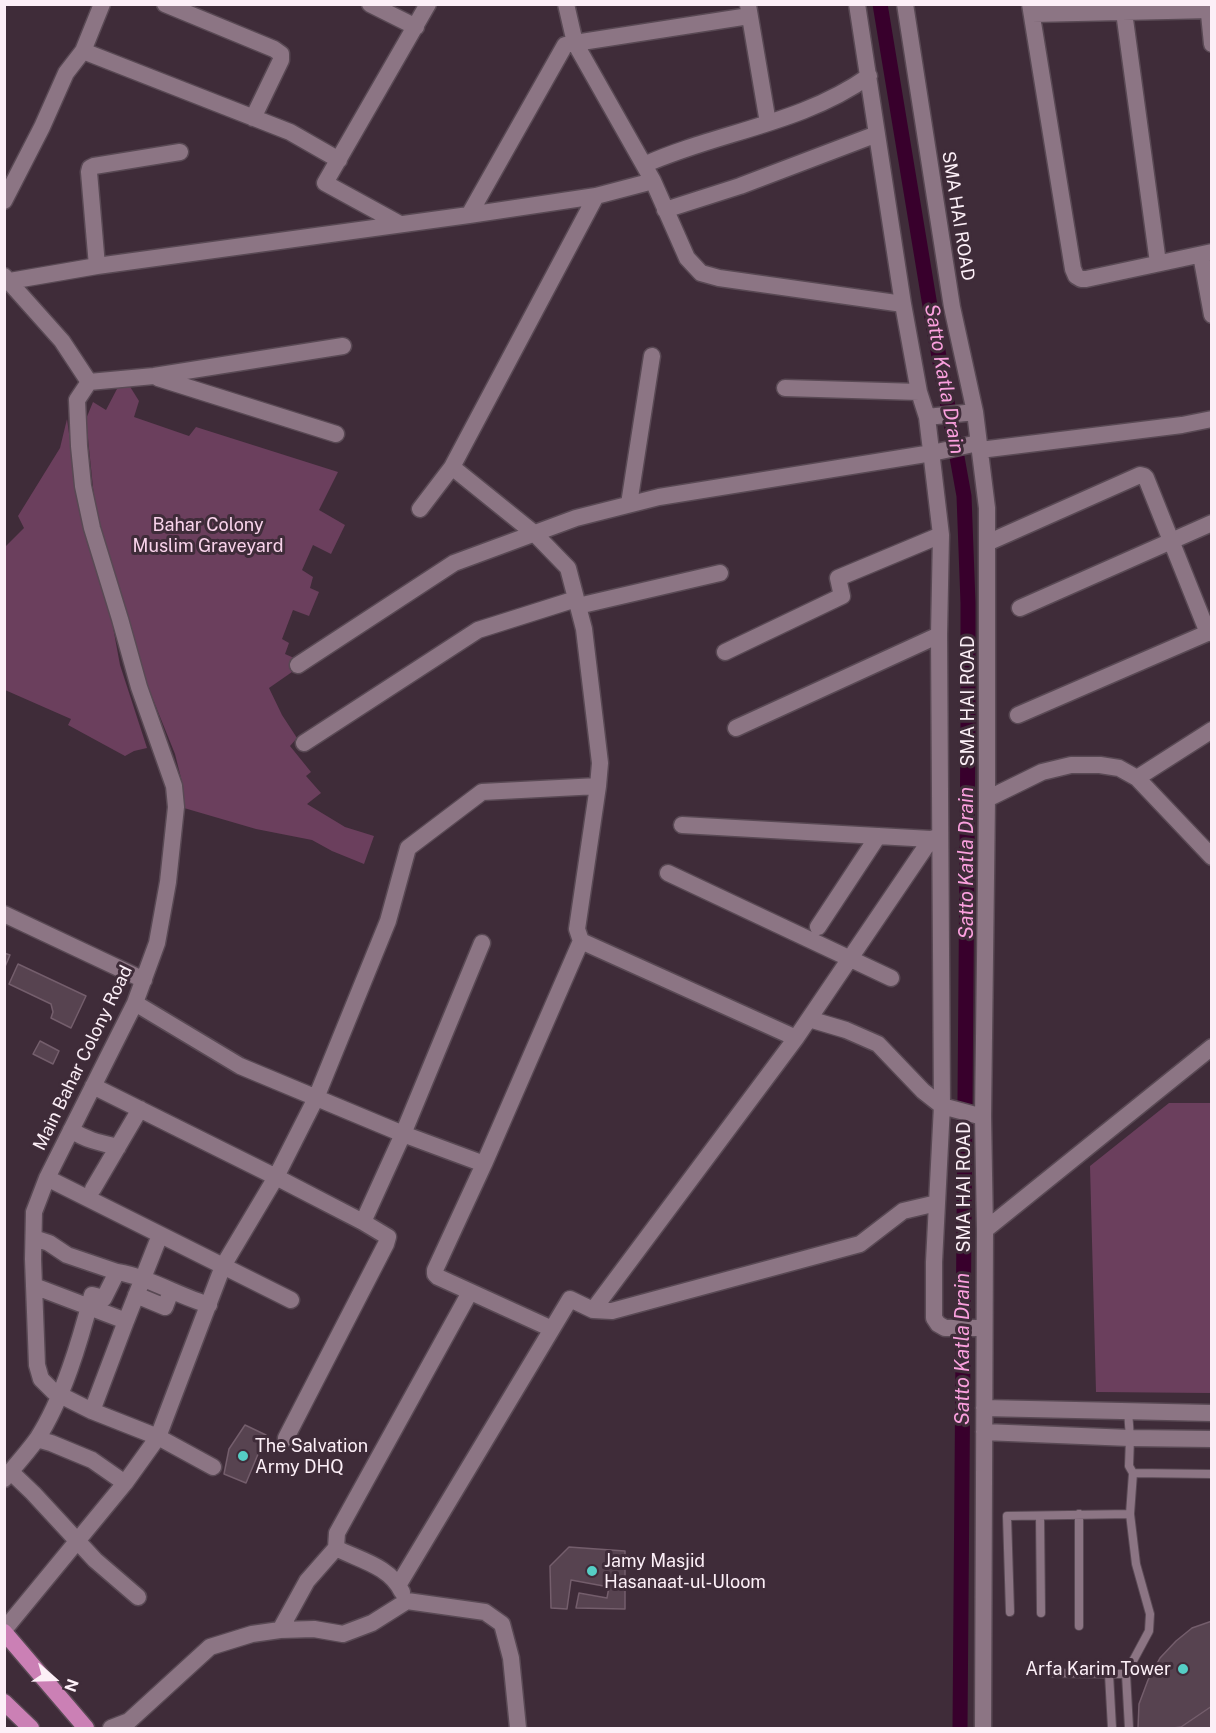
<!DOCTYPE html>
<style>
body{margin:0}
#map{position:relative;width:1216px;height:1733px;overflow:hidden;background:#3f2c39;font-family:"Public Sans",sans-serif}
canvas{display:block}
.frame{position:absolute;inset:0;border:6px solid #fceff7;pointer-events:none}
.north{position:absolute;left:24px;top:1649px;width:60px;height:60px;-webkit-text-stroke:4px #3f2c39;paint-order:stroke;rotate:110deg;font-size:16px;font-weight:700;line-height:24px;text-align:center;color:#fceff7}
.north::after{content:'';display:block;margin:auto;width:21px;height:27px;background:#fceff7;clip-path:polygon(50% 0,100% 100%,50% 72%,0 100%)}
</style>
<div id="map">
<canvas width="1216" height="1733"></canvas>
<div class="frame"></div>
<div class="north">N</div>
</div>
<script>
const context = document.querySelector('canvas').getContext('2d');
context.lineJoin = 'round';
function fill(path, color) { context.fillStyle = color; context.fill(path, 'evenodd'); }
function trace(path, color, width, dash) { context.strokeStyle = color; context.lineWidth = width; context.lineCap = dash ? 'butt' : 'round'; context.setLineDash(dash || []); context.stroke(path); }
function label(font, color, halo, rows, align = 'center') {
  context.font = font + ' "Public Sans",sans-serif'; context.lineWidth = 6; context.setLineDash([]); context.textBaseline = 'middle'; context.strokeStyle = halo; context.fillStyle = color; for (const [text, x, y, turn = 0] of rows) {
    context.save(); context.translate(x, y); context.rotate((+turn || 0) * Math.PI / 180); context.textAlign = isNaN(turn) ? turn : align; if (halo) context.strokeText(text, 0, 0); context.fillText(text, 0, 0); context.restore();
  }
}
const green = new Path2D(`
 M129,385L139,401L134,417L189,436L196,427L338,472L319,510L345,525L331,554L313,545L302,570L313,577L310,588L319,592L309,616L293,610L282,639L289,643L285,654L294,658L292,672L269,688L282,715L297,738L290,746L311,772L306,776L321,793L307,804L345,827L374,836L364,864L332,851L312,840L256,829L184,808L183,786L175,754L140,667L111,562L99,524L94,497L86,419L93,402L106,410L118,387Z
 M67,419L78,498L113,627L120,665L147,748L134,751L125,756L68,725L71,719L5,690L4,548L24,528L18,516L60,448Z
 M1169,1103H1211V1393L1096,1392L1090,1166Z`);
const canal = new Path2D(`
 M880,4L931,312L964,496L968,603V724L960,1728`);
const building = new Path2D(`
 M4,953L10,955L4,969Z
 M18,964L86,996L71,1028L51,1018L53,1012L51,1004L9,984Z
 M40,1041L59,1051L53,1064L33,1054Z
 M245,1425L266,1435L246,1483L224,1474L229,1449Z
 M569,1547L625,1551V1609L576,1608L579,1593L607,1598L609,1587L571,1580L567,1609L551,1608L550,1566Z
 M1212,1621V1706L1181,1727L1173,1728H1138L1139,1704L1148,1680L1160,1658L1176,1641L1192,1628Z
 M1212,1706V1728H1181V1727Z`);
const service = new Path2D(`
 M1128,1411L1130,1438L1129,1466L1133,1473
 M1040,1516L1041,1613
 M1010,1612L1007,1516L1130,1514L1133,1473L1212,1474
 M1079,1626V1514
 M1050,1673L1126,1674L1129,1728
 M1109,1674L1112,1728
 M1126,1674L1149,1631L1150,1614L1136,1564L1130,1514`);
const minor = new Path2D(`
 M165,4L274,49L281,54V60L253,118
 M370,4L416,27
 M566,4L575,43L653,181L687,258L701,273L719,278L903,304
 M857,4L903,304L919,392L927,417L941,535L939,635L942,1106L934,1262V1318L938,1324L945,1328H984
 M905,4L952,307L975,412L987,508V799L983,1117L985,1230L983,1728
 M1030,4L1073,269L1076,276L1081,279H1086L1212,252
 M1208,4L1212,44
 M748,5L768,123
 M1124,12L1158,263
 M1032,14L1212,10
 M83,51L102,4
 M644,165C717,132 802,124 869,76
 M4,201L42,127L66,73L83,51L290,132L339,160
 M665,210L740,186L877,134
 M469,215L565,45L575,43L749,16
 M400,224L325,183L428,4
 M1201,255L1212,315
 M97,266L89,172L90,168L94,166L180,152
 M4,276L62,341L89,382L77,400L79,446L83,486L92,528L120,619L139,687L174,786L176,807L168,882L157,943L135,1003L47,1178L34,1212L33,1259L37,1365L41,1379L54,1392L92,1411L158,1437L213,1467
 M4,282L97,266L469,215L596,196L653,181
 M158,378L336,434
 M89,382L154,376L343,346
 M785,388L919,392
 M927,417L975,412
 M980,450L1182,425L1212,419
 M452,467L535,534L568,568L584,629L600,763L598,786L577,929L581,941L484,1164L435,1270V1274L438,1277L552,1329
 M629,504L652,356
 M420,509L452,467L596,196
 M987,543L1140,475L1144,476L1146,478L1208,633
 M578,606L720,573
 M1020,608L1212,523
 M725,652L842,596L838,578L941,535
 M298,665L454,563L576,518L659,497L932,453L978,443
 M1018,715L1212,631
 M736,728L939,635
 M304,743L478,630L576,599
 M1137,778L1212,857
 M987,799L1042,772L1071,765H1100L1119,768L1137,778L1212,730
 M682,825L931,839L937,837
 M668,873L891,978
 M4,914L144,980
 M818,927L878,836
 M581,941L796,1038
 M135,1003L240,1066L403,1134L484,1164
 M809,1019L846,1030L878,1044L923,1091L942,1106L983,1117
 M93,1086L276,1177L363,1222L388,1237L386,1244L286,1438
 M71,1130C86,1140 101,1143 118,1147
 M47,1178L291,1300
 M93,1189L140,1109
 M363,1222L403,1134L482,943
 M985,1230L1212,1047
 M117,1272C149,1277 178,1296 209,1305
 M34,1286L126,1321L92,1411
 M136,1295L165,1307L171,1291
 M593,1310L796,1038L931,839
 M126,1321L160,1235
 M984,1408L1212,1413
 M984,1432L1130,1438L1212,1439
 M37,1439L51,1443L92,1460L125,1483
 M11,1472L33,1493L95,1560L138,1597
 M4,1479C15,1466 27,1453 37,1439C63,1399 80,1341 92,1295L104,1298L117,1272L67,1255L49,1243L34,1238
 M336,1548L337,1533L470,1292
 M399,1584L570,1299L593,1310L612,1311L860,1244L903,1211L937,1203
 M4,1630L125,1483L158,1437L223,1266L276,1177L316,1098L388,921L408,848L482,792L598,786
 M280,1630L307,1581L336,1548C359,1560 390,1566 402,1592
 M111,1728L129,1721L210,1647L252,1634L280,1630L314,1629L343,1634L372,1623L407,1601L485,1612L502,1624L511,1658L518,1728`);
const primary = new Path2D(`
 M4,1632L86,1728
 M4,1702L31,1728`);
const markers = [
 [243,1456,6,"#55cec5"],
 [592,1571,6,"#55cec5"],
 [1183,1669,6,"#55cec5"]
];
const streetNames = [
 ["SMA HAI ROAD",958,216,81],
 ["SMA HAI ROAD",968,701,-90],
 ["Main Bahar Colony Road",83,1058,-64],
 ["SMA HAI ROAD",964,1187,-90]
];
const parkNames = [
 ["Bahar Colony",208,525],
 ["Muslim Graveyard",208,546]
];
const poiNames = [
 ["The Salvation",255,1446],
 ["Army DHQ",255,1467],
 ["Jamy Masjid",604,1561],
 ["Hasanaat-ul-Uloom",604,1582],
 ["Arfa Karim Tower",1171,1669,"right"]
];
const waterNames = [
 ["Satto Katla Drain",944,379,80],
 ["Satto Katla Drain",967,863,-90],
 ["Satto Katla Drain",963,1349,-90]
];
fill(green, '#6b3f5d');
trace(canal, '#38002c', 15);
fill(building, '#574350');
trace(building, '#745e6c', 1.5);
trace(service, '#594954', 10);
trace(minor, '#594954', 19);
trace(primary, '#594954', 19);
trace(service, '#8c7584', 8);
trace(minor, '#8c7584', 16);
trace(primary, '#cb80b5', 16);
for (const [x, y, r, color] of markers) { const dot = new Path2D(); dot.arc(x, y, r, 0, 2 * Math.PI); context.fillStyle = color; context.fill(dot); trace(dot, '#3f2c39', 2); }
label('18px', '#fceff7', '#3f2c39', streetNames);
label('18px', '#f9d3eb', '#3f2c39', parkNames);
label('18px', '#fceff7', '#3f2c39', poiNames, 'left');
label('italic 20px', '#faa0de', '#3f2c39', waterNames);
</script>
